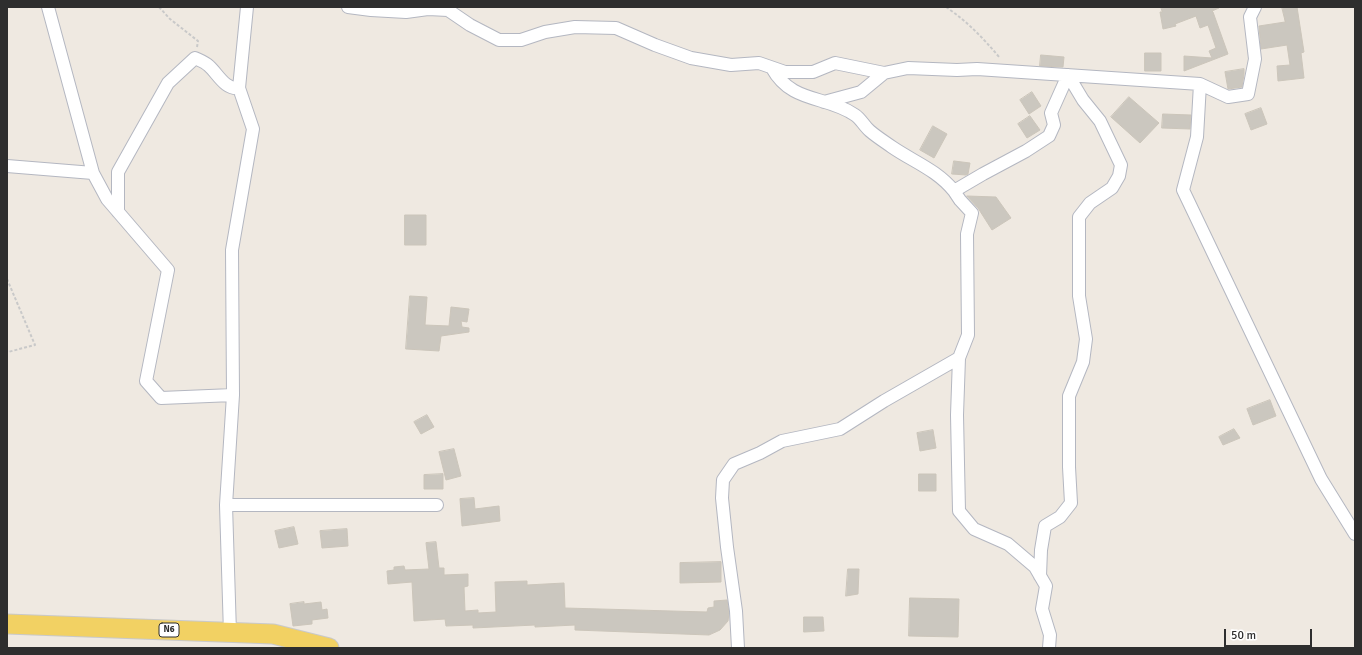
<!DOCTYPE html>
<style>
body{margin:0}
#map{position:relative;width:1362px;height:655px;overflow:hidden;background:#efe9e1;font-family:Signika,sans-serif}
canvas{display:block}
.frame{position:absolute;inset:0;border:8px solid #2e2e2e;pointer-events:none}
.scale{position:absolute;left:1224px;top:629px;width:88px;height:18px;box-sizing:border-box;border:2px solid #2e2e2e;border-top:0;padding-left:5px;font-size:12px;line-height:14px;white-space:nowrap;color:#2e2e2e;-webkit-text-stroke:3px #fff;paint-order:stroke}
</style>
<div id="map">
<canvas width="1362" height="655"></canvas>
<div class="frame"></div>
<div class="scale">50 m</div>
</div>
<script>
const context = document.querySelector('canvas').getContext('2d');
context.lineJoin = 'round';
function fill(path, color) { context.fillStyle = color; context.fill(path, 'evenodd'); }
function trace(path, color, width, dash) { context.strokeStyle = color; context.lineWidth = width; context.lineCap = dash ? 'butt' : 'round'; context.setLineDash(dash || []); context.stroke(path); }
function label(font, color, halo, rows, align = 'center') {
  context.font = font + ' Signika,sans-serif'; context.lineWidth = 3; context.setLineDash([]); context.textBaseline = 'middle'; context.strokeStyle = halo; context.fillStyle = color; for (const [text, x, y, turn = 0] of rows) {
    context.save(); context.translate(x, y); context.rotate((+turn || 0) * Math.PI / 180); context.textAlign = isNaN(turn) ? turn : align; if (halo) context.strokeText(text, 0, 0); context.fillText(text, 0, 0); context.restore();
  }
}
const building = new Path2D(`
 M1161,7H1219V8L1212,11L1213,12L1228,54L1184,71V56L1212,58L1209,51L1216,48L1208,25L1200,28L1196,16L1175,24L1176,26L1163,29L1160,12H1162Z
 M1282,7H1297L1304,52L1301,53L1304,78L1278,81L1277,66L1290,65L1287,45L1261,49L1259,26L1285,22Z
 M1145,53H1161V71H1145Z
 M1041,55L1064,57L1063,67L1040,66Z
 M1244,69V74L1242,87L1228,89L1225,72Z
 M1032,92L1041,106L1029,114L1020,100Z
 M1129,97L1159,123L1140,143L1111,117Z
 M1261,108L1267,124L1251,130L1245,114Z
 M1163,114L1191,115L1190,129L1162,128Z
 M1030,116L1040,130L1027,138L1018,124Z
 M933,126L947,134L934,158L920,150Z
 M954,161L970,163L968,174L966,175L952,174Z
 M967,196L996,197L1011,218L992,230L978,208Z
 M405,215H426V245H405Z
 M410,296L427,297L425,325L449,326L451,307L469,309L467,322L461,321L462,327L469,328V332L441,336L439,351L406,349Z
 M1270,400L1276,416L1253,425L1247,409Z
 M427,415L434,427L421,434L414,422Z
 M1234,429L1240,438L1223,445L1219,437Z
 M933,430L936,448L920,451L917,433Z
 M454,449L461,476L446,480L439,452Z
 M443,474V489H424V475Z
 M919,474H936V491H919Z
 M474,498L475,509L499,506L500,521L462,526L460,499Z
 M294,527L298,544L279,548L275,531Z
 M347,529L348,546L322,548L320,531Z
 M436,542L439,568H444V575L468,574V586L464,587L465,611L478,610V613L496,612L495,582L527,581V585L564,583L565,608L707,612L708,608L714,607V601L727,600L729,613L728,621L720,630L709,635L575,630V625L535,627V625L473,628V625L446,626L445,619L414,621L412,582L388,584L387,571L394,570V567L404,566L405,570L429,569L426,543Z
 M721,562V582L680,583V563Z
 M848,569H859L858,594L846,596Z
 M910,598L959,599L958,637L909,636Z
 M304,602V604L321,602L322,610L327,609L328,618L312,620V624L293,626L290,604Z
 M804,617H823L824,631L804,632Z`);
const path = new Path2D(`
 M159,7L170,19L198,41L197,47
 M946,7C968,22 983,38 1000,58
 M7,279L35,345L8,352L7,351`);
const minor = new Path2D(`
 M48,7L93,173L107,199L168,270L146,381L161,398L233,395
 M348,7L371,10L406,12L428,9L448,10L470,25L499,40H521L545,32L575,27L616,28L655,45L691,58L731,65L759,63L785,72H813L835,63L884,73L908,68L957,70L977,69L1200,84L1228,97L1248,94L1255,59L1250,17L1255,7
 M772,68C792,104 826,95 855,115C861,119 864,126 870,131C877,137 885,142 892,147C914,162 937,170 954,191
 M1200,84L1197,137L1183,190L1321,479L1355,534
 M824,102L861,92L884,73
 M7,166L93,173
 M118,212V172L168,83L195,58C199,60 205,62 209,66C218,74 225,90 239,88
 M959,358L957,415L959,511L974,529L1008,544L1035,567L1046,586L1042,609L1050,635L1049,648
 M226,505H437
 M1040,576L1041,550L1045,526L1060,517L1071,503L1069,467V396L1083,362L1086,339L1079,296V217L1090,203L1112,188L1119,176L1121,165L1100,121L1083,100L1068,75
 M230,633L226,505L233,395L232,250L253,129L239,88L247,7
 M738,648L736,611L727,547L722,498L723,480L734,464L760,453L782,441L840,429L884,401L959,358L968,335L967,234L972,213L960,200L954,191L983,174L1026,151L1049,136L1054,125L1051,113L1068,75`);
const primary = new Path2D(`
 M7,624L273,634L329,648`);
const shields = [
 [169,630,20]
];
const shieldNames = [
 ["N6",169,630]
];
fill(building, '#cbc7bf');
trace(building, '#cbc5ba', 1);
trace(minor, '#b4b7c1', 14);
trace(primary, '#c9c9c9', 21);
trace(path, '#c9c9c9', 2, [3, 2]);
trace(minor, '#fff', 12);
trace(primary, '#f2d163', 19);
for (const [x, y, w] of shields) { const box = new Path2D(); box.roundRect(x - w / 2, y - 7, w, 14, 3); context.fillStyle = '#fff'; context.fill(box); trace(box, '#2e2e2e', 1); }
label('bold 9px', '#2e2e2e', null, shieldNames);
</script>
